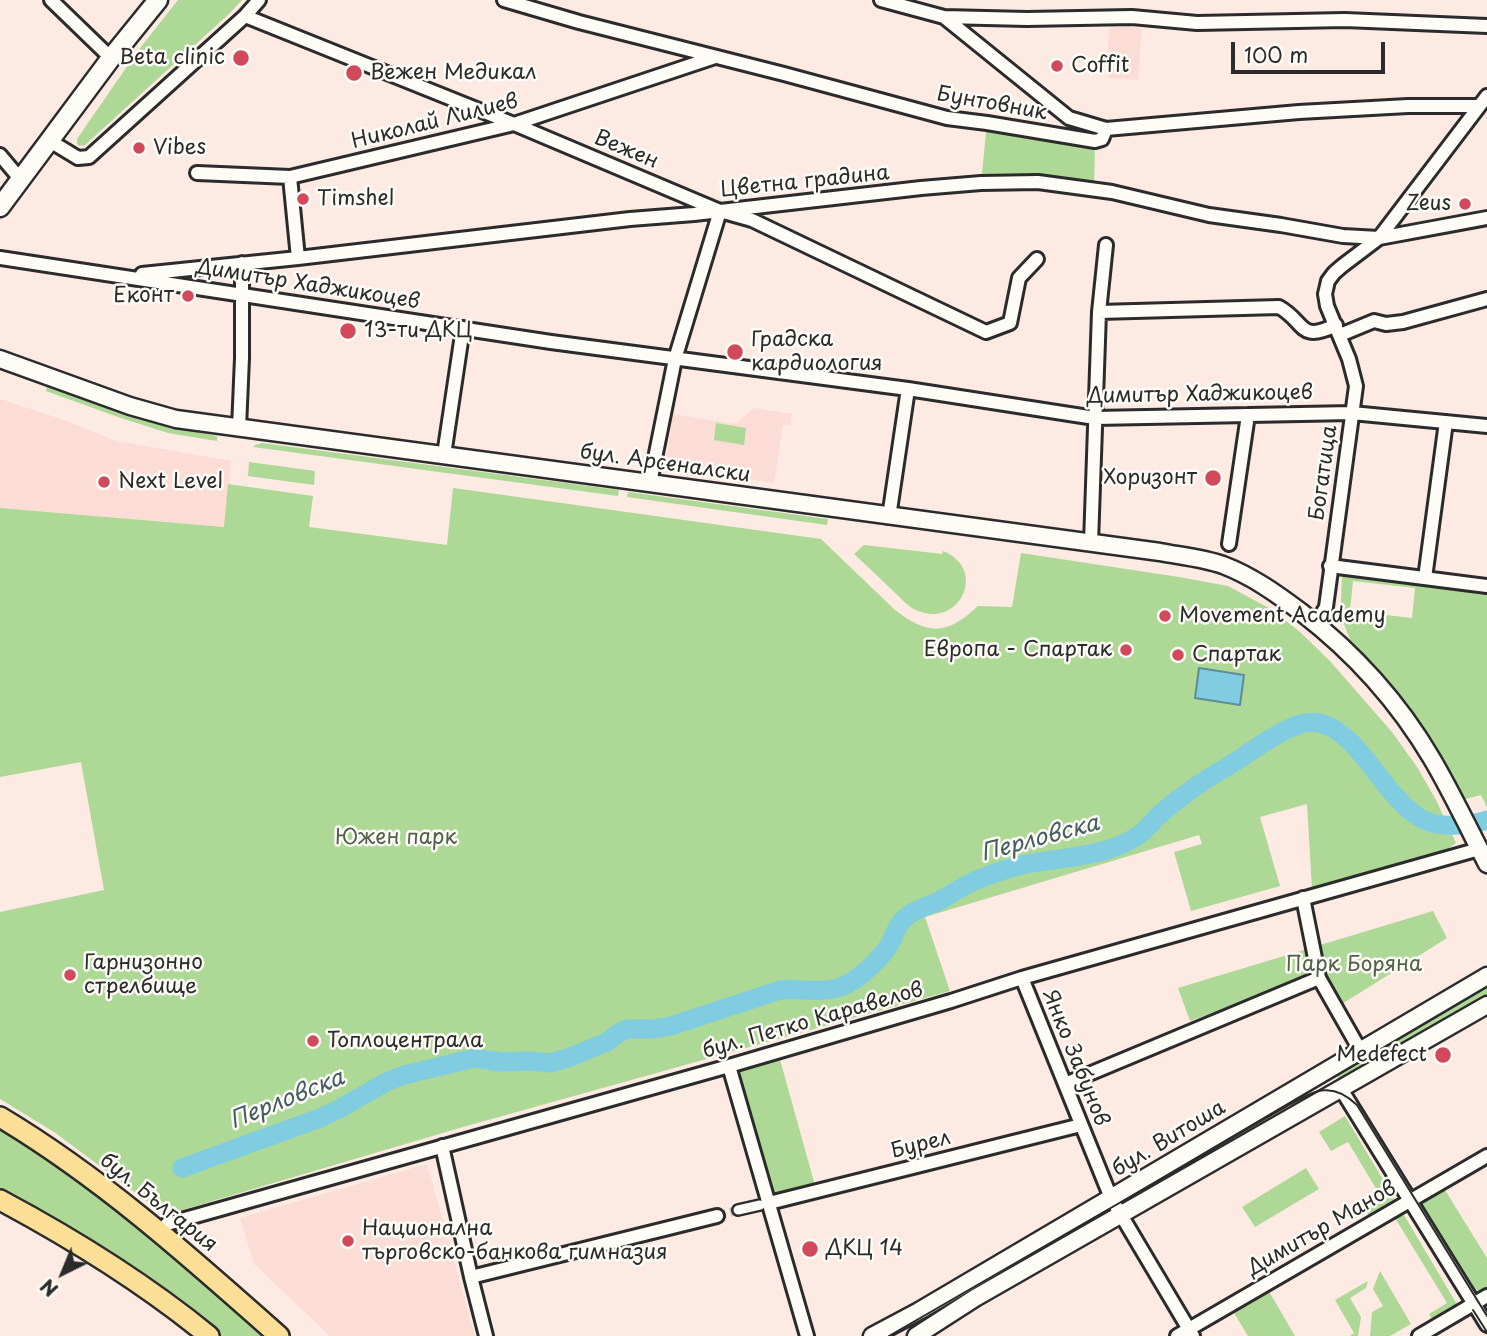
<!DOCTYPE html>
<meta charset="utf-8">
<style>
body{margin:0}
#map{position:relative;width:1487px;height:1336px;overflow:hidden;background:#fceae3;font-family:"Playpen Sans",sans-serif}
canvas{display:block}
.north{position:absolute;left:28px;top:1238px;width:70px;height:70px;-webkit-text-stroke:5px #fdfcf7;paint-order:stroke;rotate:223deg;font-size:19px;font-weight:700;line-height:28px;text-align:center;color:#2b2b2b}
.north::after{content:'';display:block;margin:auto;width:24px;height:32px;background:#2b2b2b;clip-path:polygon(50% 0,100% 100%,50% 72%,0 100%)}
.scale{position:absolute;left:1231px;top:42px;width:154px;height:32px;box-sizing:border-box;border:4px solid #2b2b2b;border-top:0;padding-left:9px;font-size:21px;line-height:24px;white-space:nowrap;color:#2b2b2b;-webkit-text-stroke:5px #fdfcf7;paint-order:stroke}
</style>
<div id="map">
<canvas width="1487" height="1336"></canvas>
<div class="north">N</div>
<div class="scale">100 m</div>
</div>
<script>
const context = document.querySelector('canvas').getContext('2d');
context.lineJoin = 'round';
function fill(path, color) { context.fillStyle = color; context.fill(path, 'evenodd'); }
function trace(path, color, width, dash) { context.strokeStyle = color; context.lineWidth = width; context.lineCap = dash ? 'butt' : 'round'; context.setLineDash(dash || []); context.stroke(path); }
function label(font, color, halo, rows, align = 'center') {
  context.font = font + ' "Playpen Sans",sans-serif'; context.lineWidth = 5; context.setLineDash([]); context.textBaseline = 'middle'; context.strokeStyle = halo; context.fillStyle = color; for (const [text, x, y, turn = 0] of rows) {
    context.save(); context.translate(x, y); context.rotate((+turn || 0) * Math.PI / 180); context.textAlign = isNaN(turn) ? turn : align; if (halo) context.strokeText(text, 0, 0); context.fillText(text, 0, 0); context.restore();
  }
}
const built = new Path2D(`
 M1110,25L1142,28L1138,80L1108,78L1109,58H1107Z
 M0,399L61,419L117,441L231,461L225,527L0,508Z
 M755,408L792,414L790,425H783L774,483L665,466L673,414L735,424Z
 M427,1164L475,1336H330L254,1264L240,1218Z`);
const green = new Path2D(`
 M178,0H242L230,13L85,145L79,146L77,144V139L137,52Z
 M987,123L1095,141L1094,190L981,183Z
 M47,386L118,411L169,427L217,436V441L168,433L118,417L46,391Z
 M716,423L746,428L744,445L714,440Z
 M262,443L619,490L618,496L253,447L255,445Z
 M249,462L315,471L314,485L248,476Z
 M228,484L313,496L309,527L447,545L453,488L821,539L895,610C929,636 947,635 978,606L1012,607L1021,553L1179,577L1228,586L1269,608L1299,631L1329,660L1392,732L1417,767L1436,800L1456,843L1446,850L1415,860L1312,889L1307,804L1260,817L1280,886L1191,911L1174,852L1202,844L1199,835L925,917L950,991L463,1127L172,1213H163L54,1132L0,1099V912L104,890L81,762L0,777V508L224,527Z
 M628,492L828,519L827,525L627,497Z
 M864,545L942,554L943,551C988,569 960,628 918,611C908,607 901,598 893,591C880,578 867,566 854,554Z
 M1342,575L1487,593V807L1481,795L1462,800L1438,754L1417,723L1398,697L1351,642L1344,624L1341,601ZM1353,581L1415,588L1412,618L1350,611Z
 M1433,911L1447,938L1342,1004L1325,973L1190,1021L1178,988Z
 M1487,981V1001L1341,1084L1334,1070Z
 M779,1056L816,1189L771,1201L735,1069Z
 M1345,1116L1397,1203L1371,1219L1366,1210L1383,1200L1348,1142L1331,1151L1319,1132Z
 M0,1127L33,1148L129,1217L266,1336H221L188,1309L0,1191Z
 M1306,1168L1319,1189L1255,1227L1242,1207Z
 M1440,1182L1487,1258V1296L1478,1301L1414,1198Z
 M1401,1210L1458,1306L1433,1321L1429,1314L1447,1303L1395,1218L1377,1229L1375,1225Z
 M1380,1271L1411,1324L1390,1336H1370L1372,1312L1383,1306L1373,1289Z
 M1368,1281L1366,1288L1350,1298L1361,1317L1358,1336H1350L1354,1333L1335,1300Z
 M1267,1288L1295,1336H1248L1234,1313L1215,1324L1213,1320Z`);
const water = new Path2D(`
 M1199,668L1244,675L1240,705L1195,698Z`);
const river = new Path2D(`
 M182,1168L320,1118L341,1108L386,1082L404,1075L475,1058L501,1062L530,1061L550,1063L568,1058L607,1042L617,1034L627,1029H653L671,1026L780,990C800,988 824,994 843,986C859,980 881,958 890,944C895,934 897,924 906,917C914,910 925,907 935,903C949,896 962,886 977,880C991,874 1006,869 1022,865C1060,857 1106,858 1139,835C1146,830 1152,822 1158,816C1166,809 1174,802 1183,796C1200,782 1221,771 1241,758C1258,747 1276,733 1295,726C1304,722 1317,721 1326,725C1362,739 1384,796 1420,818C1438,829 1468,826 1487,820`);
const pedestrianTunnel = new Path2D(`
 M717,1216L738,1210`);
const pedestrian = new Path2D(`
 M738,1210L760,1205`);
const minor = new Path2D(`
 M51,0L111,58
 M504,0L579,22L784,74L947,118L987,123L1095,141L1102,139L1106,129L1299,112L1408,106H1479
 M881,0L944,17L1027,19L1132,17L1197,23L1345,20L1487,26
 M245,16L514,124L720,211L752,220L986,332L1010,323L1019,278L1037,259
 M944,17L1069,118L1106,129
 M50,141L78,158L89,157L245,16L259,0
 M0,155L21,180
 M197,173L290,177L514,124L715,57
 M290,177L298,258
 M0,258L551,342L908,389L1095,418L1352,413L1487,426
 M142,274L298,258L630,219L694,214L921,188L981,183L1038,182L1112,192L1209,215L1281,225L1343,236L1379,238L1487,218
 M1099,312L1279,307C1306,322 1298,343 1336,325
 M1340,335L1374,321L1386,324L1403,322L1487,299
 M239,428L242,358V263
 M444,455L463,328
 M650,483L675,359L720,211
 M889,517L908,389
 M1091,543L1099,312L1106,245
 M1229,544L1248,415
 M1330,566L1487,586
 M1425,578L1446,422
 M1316,624L1326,607L1356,386L1349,359L1327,306L1325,294L1328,281L1334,273L1342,266L1379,238L1487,96
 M1303,898L1319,978L1360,1050
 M1022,978L1111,1198L1193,1336
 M729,1066L807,1336
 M1065,1084L1319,978
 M1341,1089L1487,1325
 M442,1146L471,1277L486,1336
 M769,1203L1081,1125
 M160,1232L167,1224L729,1066L951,1001L1022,978L1479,849
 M471,1277L717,1216
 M1177,1336L1487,1156
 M1419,1336L1487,1296`);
const tertiary = new Path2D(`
 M0,359L130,406L176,419L1160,552C1181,556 1203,558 1223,565C1252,576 1277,594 1301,612C1353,652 1399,703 1432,759C1452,793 1469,829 1487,864
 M872,1336L919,1311L1487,976
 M916,1336L975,1298L1487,1005`);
const secondary = new Path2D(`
 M0,207L111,58L158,0`);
const primary = new Path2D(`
 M0,1117C102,1178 190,1257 279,1336
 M0,1200C73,1239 144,1283 209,1336`);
const tram = new Path2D(`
 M1473,1310L1487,1332
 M889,1336L1289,1105C1316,1090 1332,1081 1357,1105L1487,1316`);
const markers = [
 [241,58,9,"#d1495b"],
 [1057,66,7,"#d1495b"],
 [354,73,9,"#d1495b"],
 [139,148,7,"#d1495b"],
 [303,199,7,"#d1495b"],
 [1465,204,7,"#d1495b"],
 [188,296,7,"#d1495b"],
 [348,331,9,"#d1495b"],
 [735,352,9,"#d1495b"],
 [1213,478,9,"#d1495b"],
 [104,482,7,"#d1495b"],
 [1165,616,7,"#d1495b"],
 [1126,650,7,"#d1495b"],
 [1178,655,7,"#d1495b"],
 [70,975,7,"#d1495b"],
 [313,1041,7,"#d1495b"],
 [1443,1055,9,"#d1495b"],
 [348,1241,7,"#d1495b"],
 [810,1249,9,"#d1495b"]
];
const poiNames = [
 ["Beta clinic",225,58,"right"],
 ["Coffit",1071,66],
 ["Вежен Медикал",370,73],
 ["Vibes",153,148],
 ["Timshel",317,199],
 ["Zeus",1451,204,"right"],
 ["Еконт",174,296,"right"],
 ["13-ти ДКЦ",364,331],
 ["Градска",751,340],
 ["кардиология",751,364],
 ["Хоризонт",1197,478,"right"],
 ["Next Level",118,482],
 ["Movement Academy",1179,616],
 ["Европа - Спартак",1112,650,"right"],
 ["Спартак",1192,655],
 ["Гарнизонно",84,963],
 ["стрелбище",84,987],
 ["Топлоцентрала",327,1041],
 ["Medefect",1427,1055,"right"],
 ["Национална",362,1229],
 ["търговско-банкова гимназия",362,1253],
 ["ДКЦ 14",826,1249]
];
const streetNames = [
 ["Бунтовник",992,104,10],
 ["Николай Лилиев",435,122,-14],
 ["Вежен",626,150,23],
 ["Цветна градина",805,182,-6],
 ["Димитър Хаджикоцев",308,285,9],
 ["Димитър Хаджикоцев",1200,395,-1],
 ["бул. Арсеналски",665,464,8],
 ["Богатица",1324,473,-82],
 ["бул. Петко Каравелов",813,1021,-16],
 ["Янко Забунов",1075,1058,68],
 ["бул. Витоша",1169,1139,-31],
 ["Бурел",921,1145,-14],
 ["бул. България",158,1203,39],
 ["Димитър Манов",1322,1229,-30]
];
const parkNames = [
 ["Южен парк",396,838],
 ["Парк Боряна",1354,965]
];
const waterNames = [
 ["Перловска",1040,839,-15],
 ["Перловска",287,1100,-22]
];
fill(built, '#fbddd5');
fill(green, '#add895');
fill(water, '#80cce0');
trace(water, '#5e8c98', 2);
trace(river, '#80cce0', 19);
trace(pedestrianTunnel, '#d2c4be', 9, [9, 4.5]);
trace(pedestrian, '#2b2b2b', 14);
trace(minor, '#2b2b2b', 18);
trace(tertiary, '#2b2b2b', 21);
trace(secondary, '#2b2b2b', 23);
trace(primary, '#2b2b2b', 24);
trace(pedestrian, '#fdfcf7', 9);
trace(minor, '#fdfcf7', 12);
trace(tertiary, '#fdfcf7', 16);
trace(secondary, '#fdfcf7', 18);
trace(primary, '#fbdf96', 19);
trace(tram, '#2b2b2b', 2);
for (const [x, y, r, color] of markers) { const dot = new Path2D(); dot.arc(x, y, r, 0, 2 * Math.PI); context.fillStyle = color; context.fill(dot); trace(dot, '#fdfcf7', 2.5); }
label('21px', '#2b2b2b', '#fdfcf7', poiNames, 'left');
label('21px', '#2b2b2b', '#fdfcf7', streetNames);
label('21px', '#525f4b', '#fdfcf7', parkNames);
label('italic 23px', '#445b61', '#fdfcf7', waterNames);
</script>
